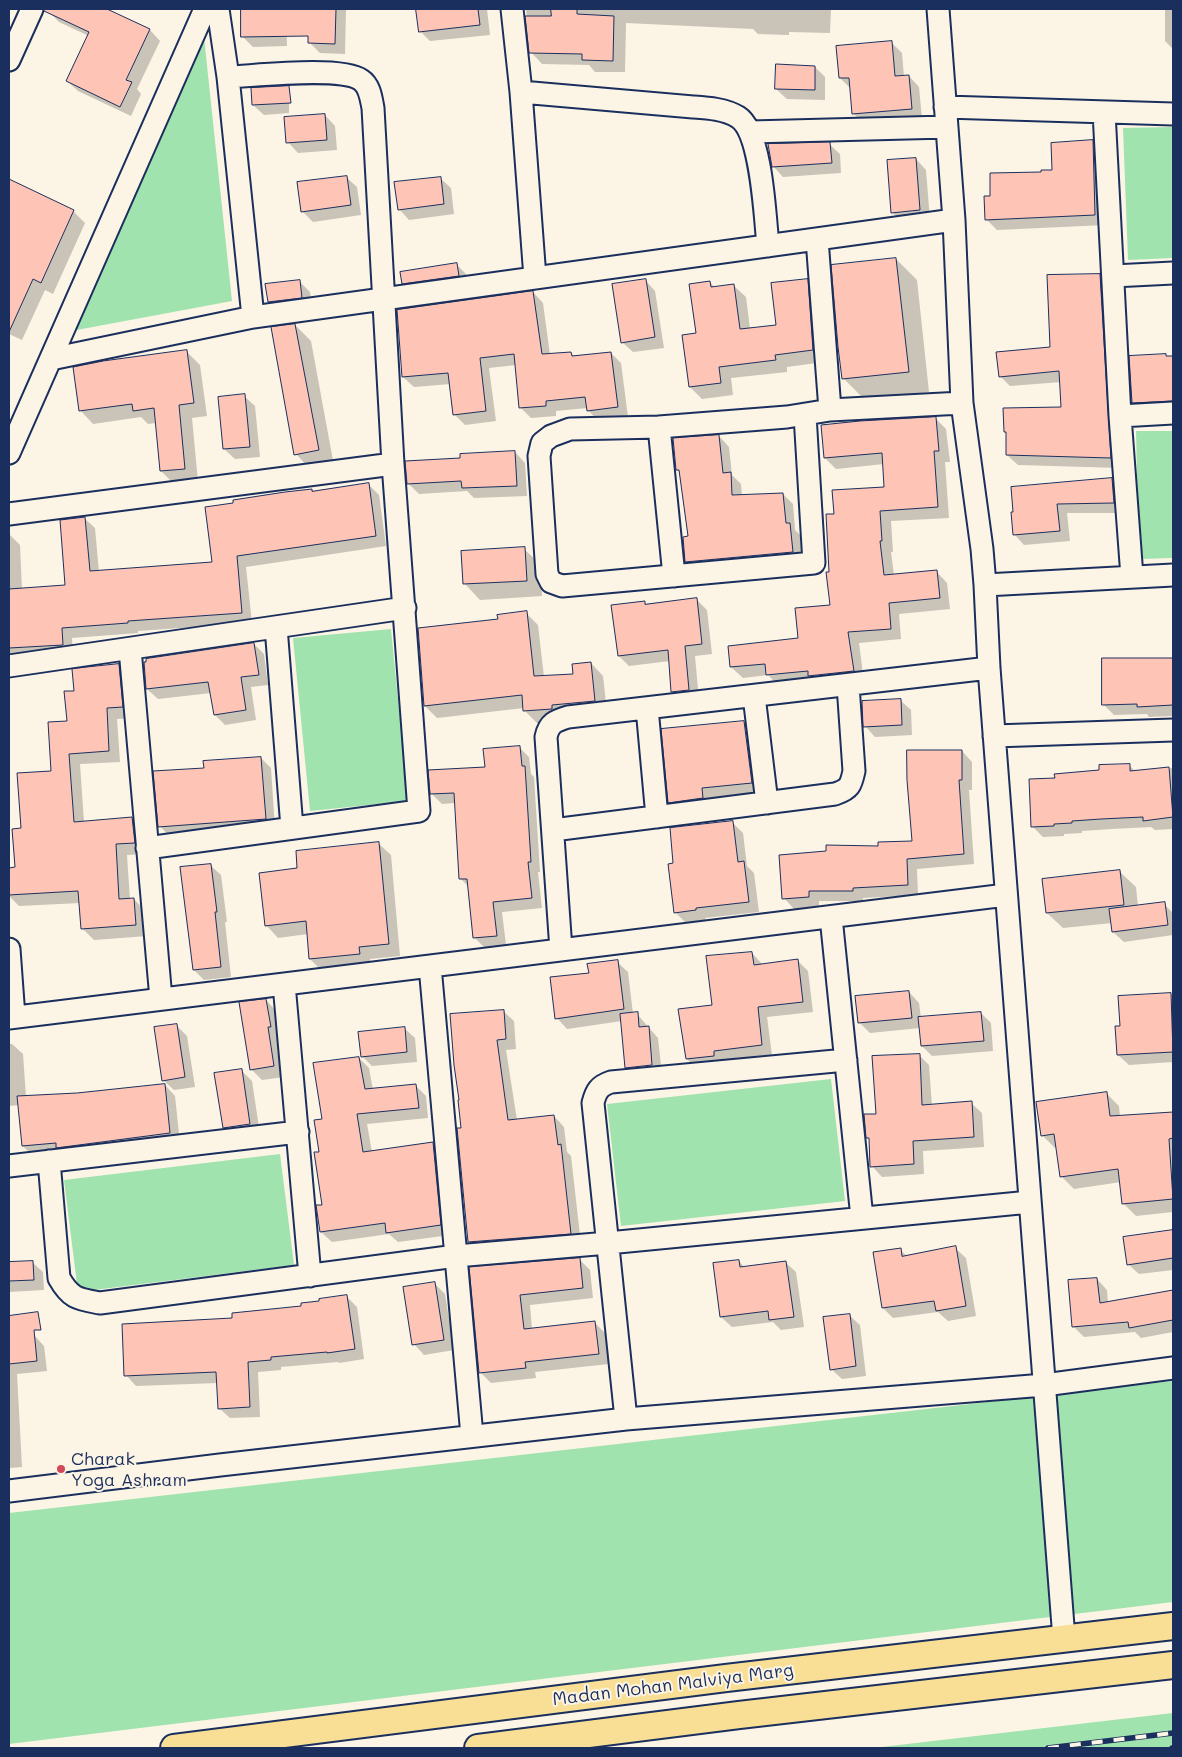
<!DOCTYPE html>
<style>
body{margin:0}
#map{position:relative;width:1182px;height:1757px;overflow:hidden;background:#fcf5e5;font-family:Mali,sans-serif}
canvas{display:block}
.frame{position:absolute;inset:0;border:10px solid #1b2f5e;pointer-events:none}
</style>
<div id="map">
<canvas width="1182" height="1757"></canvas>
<div class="frame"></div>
</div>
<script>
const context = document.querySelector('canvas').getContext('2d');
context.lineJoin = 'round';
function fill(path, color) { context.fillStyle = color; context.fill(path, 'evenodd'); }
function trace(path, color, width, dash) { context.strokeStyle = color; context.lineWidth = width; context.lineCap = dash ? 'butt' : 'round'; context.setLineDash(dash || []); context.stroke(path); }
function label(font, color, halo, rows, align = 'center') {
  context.font = font + ' Mali,sans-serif'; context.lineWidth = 4; context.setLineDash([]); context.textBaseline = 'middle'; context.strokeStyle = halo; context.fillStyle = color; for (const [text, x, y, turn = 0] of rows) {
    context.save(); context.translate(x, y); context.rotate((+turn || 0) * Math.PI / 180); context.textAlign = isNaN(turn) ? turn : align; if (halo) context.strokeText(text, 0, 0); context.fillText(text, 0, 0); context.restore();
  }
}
const green = new Path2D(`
 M201,9L232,301L66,332Z
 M1173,127V258L1128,260L1123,128Z
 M1136,431H1173V558L1139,559Z
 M391,629L408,801L310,811L293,638Z
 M831,1079L845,1201L621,1226L607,1104Z
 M280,1154L294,1265L78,1292L64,1180Z
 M1173,1381V1602L9,1744V1513Z
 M1173,1713V1748H873Z`);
const shadow = new Path2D(`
 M51,9H110L109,11L150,30L160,41L137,89L141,94L131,116L78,91L67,81L89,36L59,22L49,12Z
 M242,9H286L287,46L253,47L243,37Z
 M310,9H346L345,54L320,53L309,42Z
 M417,9H487L490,35L430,41L420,31Z
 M526,9H831L830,33L789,32V35L758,34L753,29L626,23L625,72H595L589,65L542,64L531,52Z
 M1165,9H1173V49L1165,41Z
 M892,43L902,53L904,77L909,76L919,87L922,119L864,124L853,113L851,89L840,78Z
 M815,67L825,77V100L787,99L776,89Z
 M289,98V113L264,115L253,105Z
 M325,115L335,126L337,150L298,153L288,142Z
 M1092,142L1103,152L1105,225L997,230L986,219L992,197L1042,173L1053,171Z
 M829,144L840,154L841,173L783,177L773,166Z
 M916,159L926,170L930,220L903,223L892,212Z
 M346,177L357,187L361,215L313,222L302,211Z
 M440,178L451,188L454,214L409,220L399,209Z
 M9,180L73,211L85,223L53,294L45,290L22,340L9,334Z
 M896,259L917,280L929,392L864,399L843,378Z
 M457,265L467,275L469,286L414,294L403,283Z
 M1100,276L1110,286L1120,468L1018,465L1007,455V434L1005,431L1062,408L1061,382L1010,386L1000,376L1051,348Z
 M645,280L655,291L664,348L633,352L622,342Z
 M807,280L819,292L824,362L787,367V372L731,378L733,395L702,399L690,387L697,334L710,282L715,288L733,285L746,297L750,329L777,326Z
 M299,281L310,292L312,308L279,312L269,302Z
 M533,292L543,303L550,355L571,353L575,357L611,353L621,363L628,417L598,421L588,410L587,408L556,411V416L531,418L521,408L516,365L489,368L496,421L465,425L454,414L451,384L414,387L403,377Z
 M295,325L311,341L334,466L311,470L296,454Z
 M187,352L200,365L207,416L192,418L198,482L174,484L161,471L156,423L148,424L141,417L93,424L80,410Z
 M1173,356V414L1146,416L1133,402L1131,357Z
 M244,396L255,406L260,457L235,459L224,449Z
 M935,418L946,429L950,462H945L949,518L891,521L893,552H891L894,575L936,571L947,583L950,609L899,614L901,639L859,643L864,682L779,686L768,675L743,678L731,667L799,639L831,606V573L835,515L885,488L884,464L836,469L825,458Z
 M719,436L729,447L732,475L741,484L742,496L783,494L793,504L795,530L800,535L802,562L697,572L686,562L689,537L681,473L677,470Z
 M515,452L525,463L527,496L474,498L467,491L419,494L408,483L461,459Z
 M1112,479L1122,489L1124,513H1067L1070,541L1024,545L1014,534L1012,513Z
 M369,485L379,495L386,546L246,567L252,623L138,631V633L72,638L73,655L9,658V534L20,545L22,590L67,587L84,518L95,528L99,572L213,563L312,490L314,492Z
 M524,549L540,564L542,596L480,600L465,584Z
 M696,599L707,610L712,654L695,656L699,700L683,702L672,691L670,661L629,666L619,656L644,602L647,605Z
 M526,613L538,625L544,677L575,675L591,663L603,676L607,712L564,721L537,723L525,711L524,708L437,718L425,706L419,629L499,620Z
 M254,644L264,654L268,685L251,687L256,720L225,725L215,715L211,693L158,699L147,689Z
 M1103,659H1173V716L1149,717L1147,714L1114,715L1103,704Z
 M118,665L130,677L133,718L117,719L120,762L80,764L84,822L132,818L143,830L145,854L127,855L130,900L134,899L145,911L147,936L94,940L83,929L80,903L19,906L9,896V869L17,868L22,829L52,772L68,722L75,692Z
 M900,700L911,710L912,735L875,737L865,726Z
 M744,722L754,732L762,793L712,798L713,808L680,813L669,802Z
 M519,747L529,757L531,774L534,777L540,872H538L542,908L502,912L506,945L485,948L475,938L469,887L461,879L455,803L442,804L432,794L430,772L487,768Z
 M962,751L972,762V790H969L974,864L917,869L918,895L863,898V901H819V907L794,909L784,898L879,847L913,842Z
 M261,758L271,768L275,829L170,837L160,826L205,769Z
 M1129,765L1136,772L1173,768V829L1155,830L1151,827L1112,829L1082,831V833L1064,834V836L1043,837L1033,827L1056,779Z
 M732,822L743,833L747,866L754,873L759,912L705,918L706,920L686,923L675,912L674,864Z
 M378,843L391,855L400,956L370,959L371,966L322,971L310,959L308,934L278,938L266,925L299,869Z
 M210,865L221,875L227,922H225L231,977L204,980L194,970Z
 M1120,872L1136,887L1138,907L1163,903L1173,913V935L1124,942L1113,932L1112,923L1063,928L1047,913Z
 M752,953L763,965L798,961L808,971L813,1012L767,1017L772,1055L723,1061L697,1069L687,1059L713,1006Z
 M617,962L628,972L633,1014H637L658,1038L662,1075L636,1077L626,1067L622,1021L567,1029L557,1018L590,974Z
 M909,992L919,1003L921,1018L981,1013L991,1023L993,1051L932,1056L922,1046L920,1028L870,1033L860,1023L857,997Z
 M1171,994L1173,997V1062L1129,1065L1118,1055L1121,1027Z
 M266,1000L276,1011L281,1037L278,1038L284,1077L262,1080L251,1069Z
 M503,1011L514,1021L516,1049L506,1050L517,1120L554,1116L564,1127L567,1152L571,1156L581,1244L479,1252L469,1242L462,1129Z
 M176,1025L187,1036L195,1087L174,1090L163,1080Z
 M404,1028L415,1038L417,1062L372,1066L362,1056Z
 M9,1044H12L23,1054L26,1097L77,1094L165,1085L175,1096L180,1143L33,1156L23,1146L19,1105L9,1106Z
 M919,1055L929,1065L932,1106L971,1103L982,1113L984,1147L923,1151L924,1174L882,1177L872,1166L870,1140L868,1137L877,1115Z
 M359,1058L369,1068L373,1090L415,1085L426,1096L428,1118L367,1124L372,1152L433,1144L443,1154L450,1235L398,1242L389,1234L332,1242L321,1232L323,1206L321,1153L323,1120Z
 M241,1070L252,1081L260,1134L234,1137L224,1127Z
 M1107,1094L1119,1106L1120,1117L1173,1114V1212L1136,1216L1123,1203L1121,1182L1074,1189L1062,1177L1057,1147L1055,1148L1042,1135Z
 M1173,1232V1270L1139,1274L1128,1264L1124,1238Z
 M955,1248L966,1258L976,1316L948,1321L938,1312L893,1318L883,1308L900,1250L907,1256Z
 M579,1259L590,1270L593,1298L530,1305L532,1329L594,1322L605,1333L609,1364L535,1372L536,1378L491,1383L480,1372L471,1269Z
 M739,1261L745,1268L785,1262L796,1272L804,1327L781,1330L773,1322L732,1327L721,1317Z
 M32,1262L43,1272L44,1290L9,1292V1263Z
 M1097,1279L1107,1290L1108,1303L1173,1292V1332L1141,1338L1135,1332L1084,1337L1073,1326Z
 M435,1284L445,1294L454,1350L424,1355L414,1344Z
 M346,1296L357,1307L364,1359L339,1363L338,1362L281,1367V1370L258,1372L260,1417L230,1418L219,1408L218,1383L136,1386L126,1375L234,1320Z
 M849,1315L860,1325L866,1376L842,1379L831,1369Z
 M34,1335L44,1346L47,1371L17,1374L22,1467L9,1468V1338Z`);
const building = new Path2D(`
 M44,9H107L150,29L126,80L132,82L120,107L66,81L89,32L44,11Z
 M241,9H336L335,44L308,43V36L241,37Z
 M416,9H478L480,25L419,32Z
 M551,9H577V14L614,16L613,61L582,60V54L529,53L525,16H551Z
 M892,41L895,76L909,75L912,109L852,114L849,78H839L836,46Z
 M776,64L815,66V90L775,89Z
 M289,86L291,103L252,105L251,88Z
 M325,114L327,140L286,143L284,117Z
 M1093,140L1095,215L985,220L984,196H990V173L1041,172V170H1052L1051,143Z
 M830,142L832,163L772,167L768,144Z
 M916,158L920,210L891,213L887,160Z
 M347,176L351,205L301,212L297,182Z
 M441,177L444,204L398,210L394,182Z
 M9,179L74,210L41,283L33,279L9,332Z
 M896,258L909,372L842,379L838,347L831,265Z
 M457,263L459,276L402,284L400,272Z
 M1100,274L1111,458L1006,455V432H1004L1003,408L1061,407L1059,371L999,377L996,352L1050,347L1047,275Z
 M646,279L655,337L621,343L612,284Z
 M808,279L813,350L775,355L776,360L719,367L721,383L689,387L682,335L696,333L689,284L710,281L711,287L734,284L740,329L776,325L771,283Z
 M300,280L302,298L268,302L265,284Z
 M533,291L542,354L571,352L572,356L611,352L618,407L587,411L585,397L546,401V406L519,408L514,354L480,358L486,411L453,415L448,373L402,377L397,310Z
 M295,324L319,450L294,455L271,327Z
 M187,350L194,403L179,405L185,469L160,471L154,408L133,411L132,404L79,411L73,367L103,361Z
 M1166,354V356H1173V401L1132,403L1129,356Z
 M245,394L250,447L223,449L218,397Z
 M936,417L939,451H934L938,507L880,511L882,541H880L884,575L937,570L940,598L889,603L891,629L848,632L854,671L808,676V671L766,675L765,664L730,667L728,646L798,638L795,608L830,605L826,572H829L826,514H834L832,490L884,487L882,453L824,458L821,425L860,421Z
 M719,435L723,473L731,472L732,495L783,493L786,523H790L793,552L685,562L683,537L688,536L679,470H676L673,438Z
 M515,451L517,486L462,488L461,481L407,484L405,461L460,458V454Z
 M1112,478L1114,503L1057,504L1060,531L1013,535L1011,512H1013L1011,487Z
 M369,483L376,536L237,556L242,613L128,621V623L62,628L63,645L9,648V589L65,585L60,520L85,517L90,571L212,562L205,507L233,503V500L285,492L312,489V491Z
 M525,547L527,581L463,584L461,551Z
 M697,598L702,644L685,646L689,690L671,692L668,650L618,656L611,605L645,601V604Z
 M527,611L534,676L573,674L572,664L591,662L595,701L552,705V709L523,711L522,695L424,706L418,628L498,619L497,615Z
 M254,643L259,675L241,677L246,710L214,715L208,682L146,689L144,662H146V659Z
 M1102,658H1173V705L1137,707V704L1102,705Z
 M119,664L123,707L107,708L109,751L69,754L74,822L132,817L135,843L116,844L119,899L134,898L136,925L81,929L78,891L9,895V868L15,867L12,829L21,828L17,773L51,771L48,722L67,721L64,691H74L72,669Z
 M901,699L902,725L863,727L862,701Z
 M744,721L752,783L702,788L703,798L668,803L661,729Z
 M520,746L522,766H525L531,862H528L532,898L493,902L497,936L473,938L467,879H459L454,793L430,794L428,770L485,767L483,749Z
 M907,750H962V780H959L964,854L907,859L908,885L853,888V891H809V897L782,899L779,855L826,851V845L878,846V842L912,841L907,780Z
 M261,757L266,819L158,827L153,771L204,768L203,761Z
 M1130,764V771L1169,767L1173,817L1143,821V817L1101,819L1072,821V823L1054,824V826L1031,827L1029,779L1055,778L1054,774L1099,770V765Z
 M733,821L738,862L744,861L749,902L696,908V910L674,913L668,864L673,863L670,828Z
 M379,842L389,944L359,947L360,954L309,959L306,921L265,926L259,873L297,868L296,851Z
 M211,864L217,912H215L221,967L193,970L180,867Z
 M1120,870L1124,905L1046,913L1042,879Z
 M1165,902L1168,925L1112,932L1109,909Z
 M752,952L754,965L798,959L803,1002L758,1007L762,1045L714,1051V1056L686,1059L678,1009L712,1005L706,956Z
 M618,960L624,1009L555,1019L550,977L589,973L587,964Z
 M909,991L912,1018L858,1023L855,996Z
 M1171,993L1173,1052L1117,1055L1115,1026H1120L1118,996Z
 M266,999L271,1027H268L274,1066L250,1070L239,1002Z
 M504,1010L506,1039L497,1040L508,1120L554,1115L558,1145L561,1144L571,1234L468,1242L457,1128H461L458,1100H459L454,1065L450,1014Z
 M638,1012L639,1027L649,1026L652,1065L625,1068L620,1014Z
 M981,1012L984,1041L921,1046L918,1017Z
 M177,1024L185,1077L162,1081L154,1027Z
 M405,1027L407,1052L361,1057L358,1032Z
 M920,1054L922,1105L972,1101L974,1137L913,1141L914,1164L870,1167L869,1138H866L864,1114H876L872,1056Z
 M359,1057L365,1089L416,1084L419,1108L357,1114L363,1152L433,1142L441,1225L386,1233L385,1223L320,1232L316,1205H322L314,1152H319L314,1120L322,1119L313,1063Z
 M242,1069L250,1124L223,1128L214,1073Z
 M165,1084L170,1133L56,1148V1143L22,1146L17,1096L77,1093Z
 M1107,1092L1110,1116L1173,1112V1138L1169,1139L1173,1199L1122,1204L1118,1169L1060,1177L1054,1134L1041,1136L1036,1102Z
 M1173,1230V1258L1127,1265L1123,1237Z
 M956,1246L966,1306L936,1311L934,1301L882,1308L873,1252L901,1248L902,1256Z
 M580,1258L583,1288L520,1295L524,1329L595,1321L599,1354L525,1362L526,1368L479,1373L469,1267Z
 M739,1260L740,1267L786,1261L794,1317L769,1320L768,1311L720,1317L713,1263Z
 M33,1261L34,1280L9,1281V1262Z
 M1097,1278L1100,1303L1173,1290V1320L1129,1328L1128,1322L1072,1327L1068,1280Z
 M435,1282L444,1340L412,1345L403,1287Z
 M347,1295L355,1349L327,1353V1352L271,1357V1360L248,1362L250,1407L218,1409L216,1372L124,1376L122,1324L232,1318V1313L301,1306V1303L319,1301V1299Z
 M38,1312L41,1330H34L37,1361L9,1364V1316Z
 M850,1314L856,1366L830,1370L823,1317Z`);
const minor = new Path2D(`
 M218,9L228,77L253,317
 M512,9L521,92L535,278
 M938,9L954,220L962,403L982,549L985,585L989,668L1064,1639
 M9,60L32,9
 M521,92L693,107C708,108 725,109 738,117C762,132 765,218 768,246
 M945,107L1173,114
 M1104,112L1120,416L1132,577
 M750,132L947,127
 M817,239L830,410
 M1113,276L1173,273
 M51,359L253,317L954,220
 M805,415L814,563L562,586L551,582L547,574L539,456L542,443L551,436L570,429L659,427L787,417L830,410L962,403
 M1120,416L1173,413
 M659,427L674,576
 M9,453L205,9
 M9,514L393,464
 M985,585L1173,575
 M276,627L292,828
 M130,649L161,999
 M9,666L405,608
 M754,696L767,803
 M647,708L657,817
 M994,736L1173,730
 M553,830L835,794C850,789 851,785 854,771L848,685
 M147,848L419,811L393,464L373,108C371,98 370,86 361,80C341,66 255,76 228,77
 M831,917L862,1218
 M9,949L14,1017
 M561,950L546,737C549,723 555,721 568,717L989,668
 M430,966L472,1436
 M284,984L310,1276
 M9,1018L1006,895
 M49,1161L59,1278C71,1299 78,1299 100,1303L456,1256L608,1243L1030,1202
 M9,1166L298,1132
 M626,1419L593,1103C596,1091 599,1086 611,1082L846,1060
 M9,1491L220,1465L626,1419L1044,1385L1173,1368`);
const major = new Path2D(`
 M174,1748L726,1678L1173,1626
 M478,1748L739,1715L1173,1665`);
const rail = new Path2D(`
 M1048,1748L1173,1733
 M1172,1748H1173`);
const markers = [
 [61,1469,5,"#d1495b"]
];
const poiNames = [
 ["Charak",71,1459],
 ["Yoga Ashram",71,1480]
];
const streetNames = [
 ["Madan Mohan Malviya Marg",673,1685,-7]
];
fill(green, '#a0e3ae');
fill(shadow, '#0003');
fill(building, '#fec4b6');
trace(building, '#1b2f5e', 1);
trace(minor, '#1b2f5e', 25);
trace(major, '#1b2f5e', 30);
trace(minor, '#fcf5e5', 21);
trace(major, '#f9df96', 26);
trace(rail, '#1b2f5e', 5.5);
trace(rail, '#fcf5e5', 4, [11]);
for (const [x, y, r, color] of markers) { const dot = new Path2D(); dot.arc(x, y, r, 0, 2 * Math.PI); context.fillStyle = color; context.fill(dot); trace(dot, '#fcf5e5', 2); }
label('18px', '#1b2f5e', '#fcf5e5', poiNames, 'left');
label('18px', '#1b2f5e', '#fcf5e5', streetNames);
</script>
